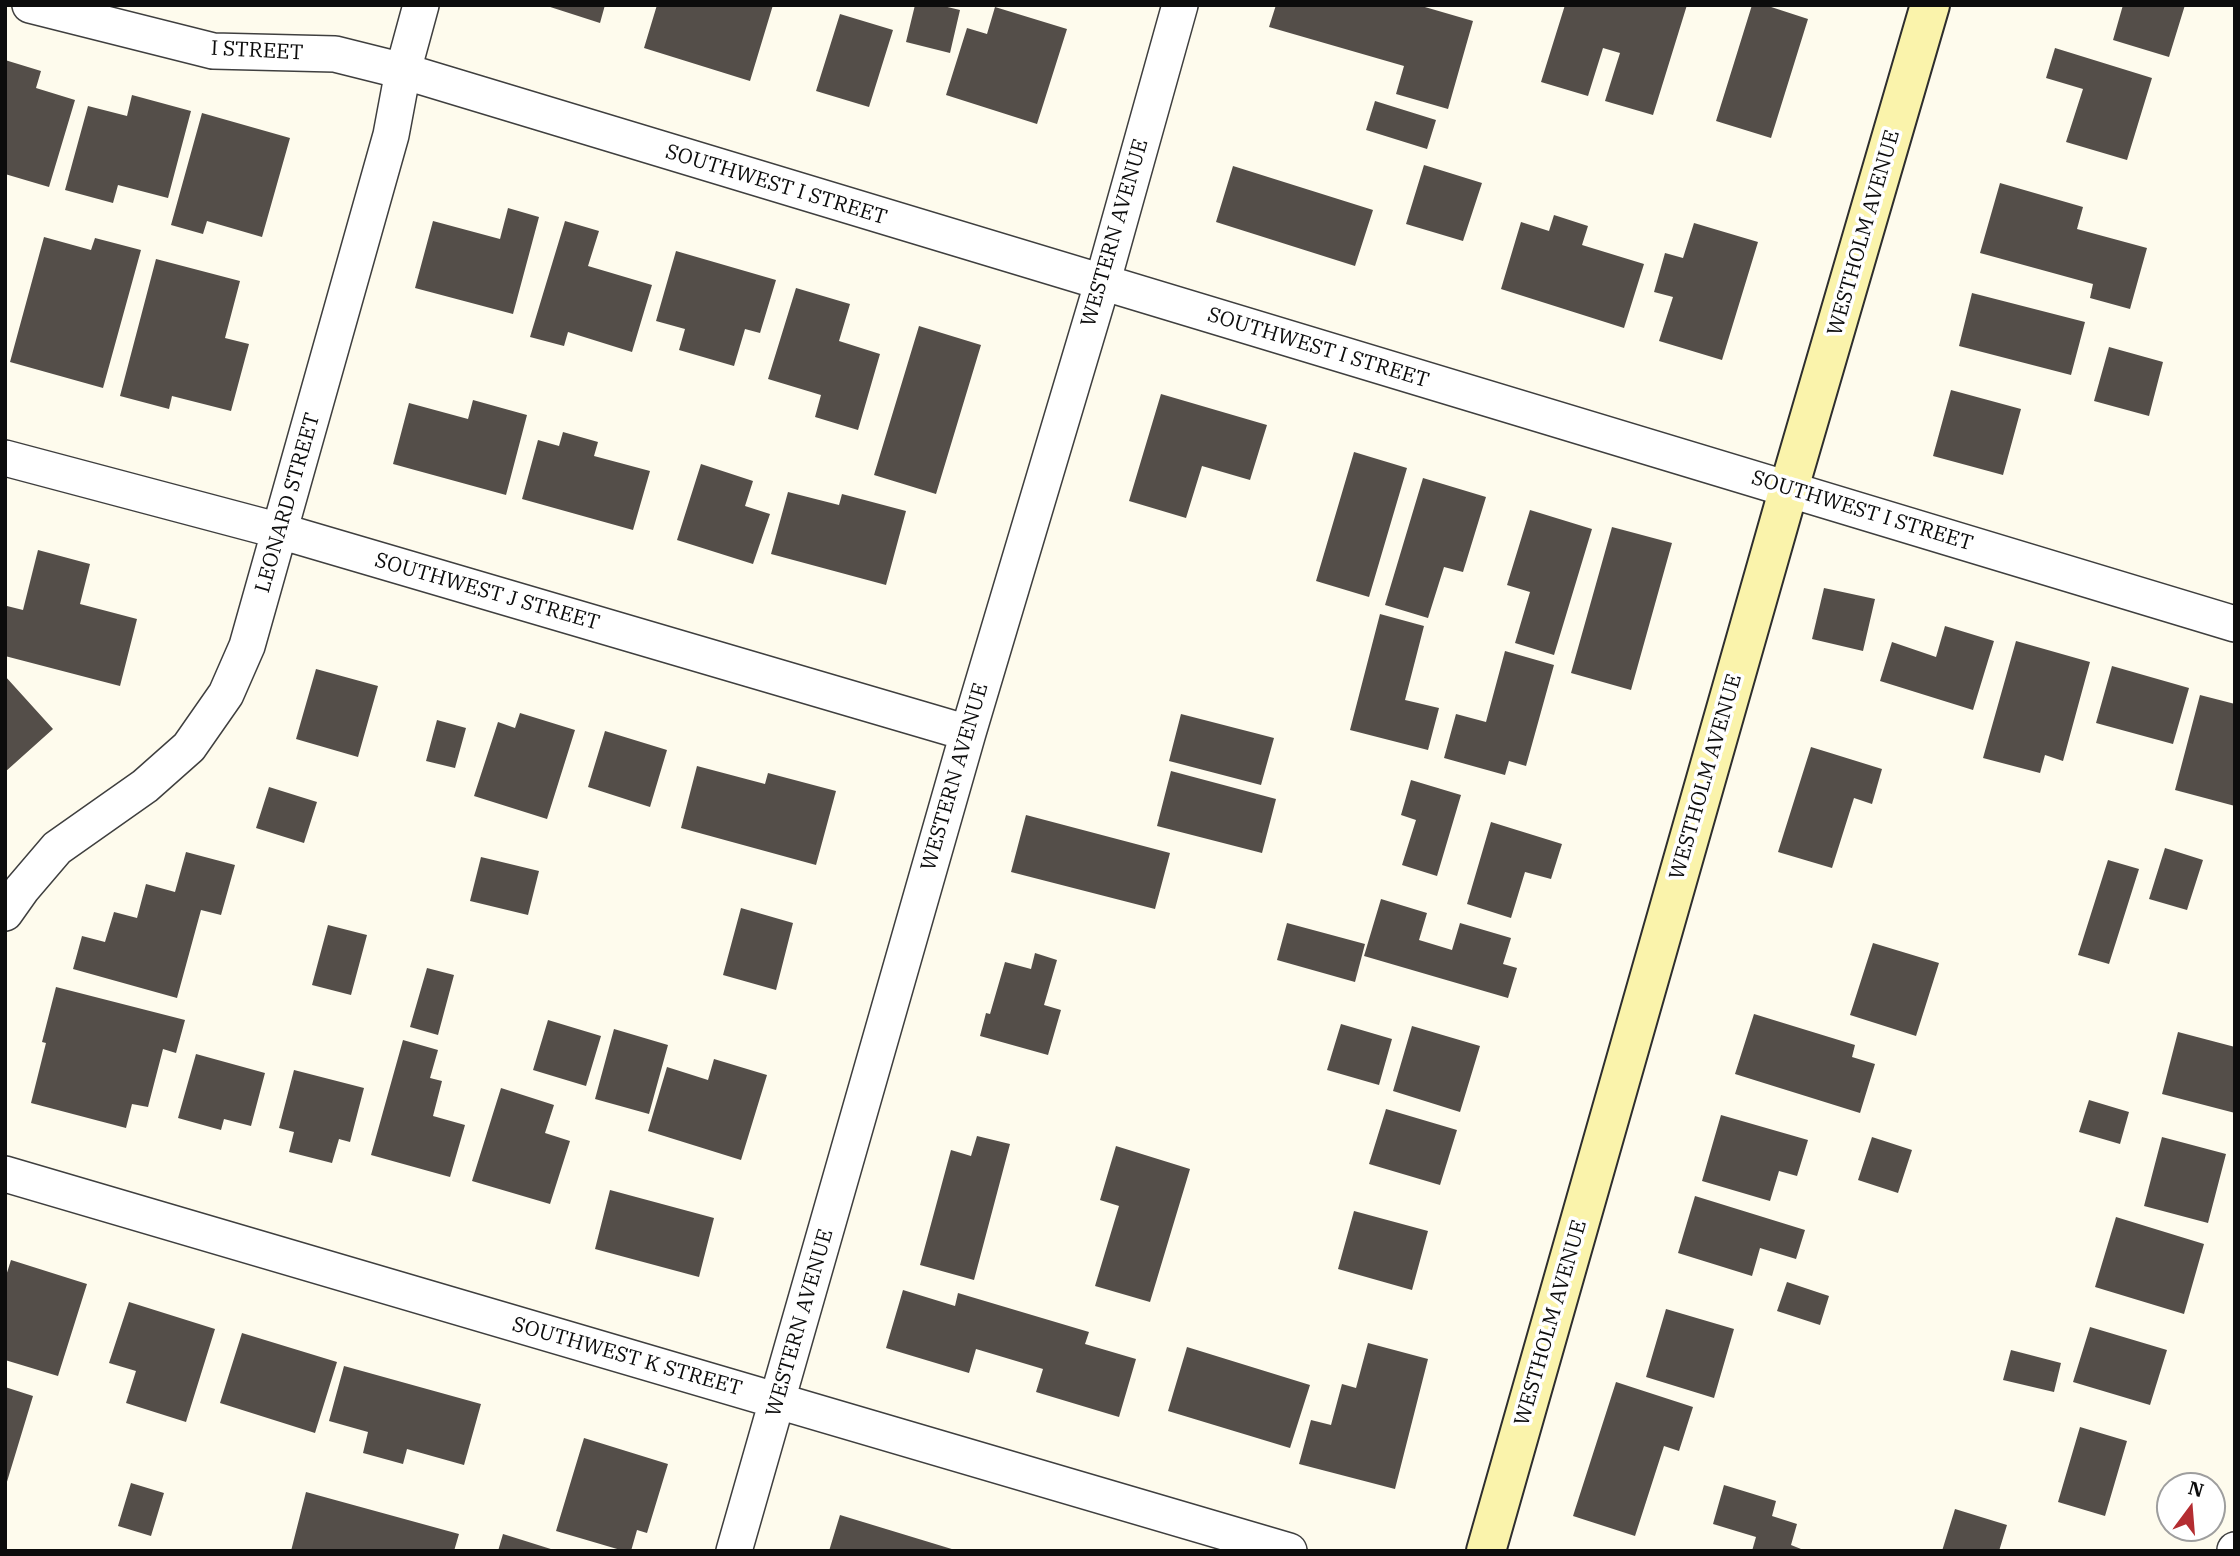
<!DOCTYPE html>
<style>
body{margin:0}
#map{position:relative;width:2240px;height:1556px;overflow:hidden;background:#fefbed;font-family:"IBM Plex Serif",serif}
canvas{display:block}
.frame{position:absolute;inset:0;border:7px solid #0c0c0c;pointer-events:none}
.north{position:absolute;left:2156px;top:1472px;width:70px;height:70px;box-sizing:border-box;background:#fff;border:2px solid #9e9e9e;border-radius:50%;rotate:16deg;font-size:19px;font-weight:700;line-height:28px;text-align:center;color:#0c0c0c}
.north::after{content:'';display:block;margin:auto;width:24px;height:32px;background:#b42d31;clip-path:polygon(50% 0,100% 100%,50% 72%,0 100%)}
</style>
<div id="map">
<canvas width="2240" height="1556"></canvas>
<div class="frame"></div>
<div class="north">N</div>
</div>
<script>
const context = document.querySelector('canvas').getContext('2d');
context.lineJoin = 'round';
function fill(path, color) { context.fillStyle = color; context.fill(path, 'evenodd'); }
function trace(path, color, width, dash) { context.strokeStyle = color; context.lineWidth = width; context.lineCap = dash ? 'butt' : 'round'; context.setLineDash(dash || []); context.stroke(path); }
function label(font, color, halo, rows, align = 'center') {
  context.font = font + ' "IBM Plex Serif",serif'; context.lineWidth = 7; context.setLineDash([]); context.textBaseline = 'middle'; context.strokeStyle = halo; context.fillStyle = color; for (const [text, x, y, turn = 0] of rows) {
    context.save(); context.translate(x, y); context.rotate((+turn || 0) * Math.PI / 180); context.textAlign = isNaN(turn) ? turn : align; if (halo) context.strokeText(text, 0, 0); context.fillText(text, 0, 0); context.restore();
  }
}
const building = new Path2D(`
 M544,5H605L600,23Z
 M657,5H773L750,81L644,48Z
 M915,5H939L960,10L950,53L906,42Z
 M1276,5H1418L1473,21L1448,109L1396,94L1404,66L1269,27Z
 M1565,5H1687L1653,115L1605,101L1620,53L1603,48L1588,96L1541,82Z
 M1752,5H1765L1808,19L1771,138L1716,121Z
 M2123,5H2185L2169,57L2113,40Z
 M995,7L1067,29L1037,124L946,95L967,28L987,34Z
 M840,14L893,30L869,107L816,91Z
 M2055,48L2152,78L2127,160L2066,142L2083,89L2046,78Z
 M5,60L41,71L36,88L75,100L49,187L5,174Z
 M132,95L191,111L168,198L118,185L113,203L65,190L88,106L127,116Z
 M1375,101L1436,120L1427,149L1366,130Z
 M202,113L290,138L262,237L207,221L203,234L171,225Z
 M1424,165L1482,183L1463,241L1406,224Z
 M1233,166L1373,210L1355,266L1216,222Z
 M2000,183L2083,207L2077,229L2147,248L2130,309L2090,298L2093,284L1980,253Z
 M508,208L539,217L513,314L415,288L433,221L500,239Z
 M1554,215L1588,226L1582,245L1644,264L1624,328L1501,289L1521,222L1549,231Z
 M565,221L599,231L588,266L652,285L632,352L568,332L564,346L530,337Z
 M1694,223L1758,242L1722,360L1659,341L1673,297L1654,292L1665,253L1683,258Z
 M44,237L91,250L95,238L141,250L103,388L10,362Z
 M676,251L776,280L760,333L745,329L734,366L679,350L685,329L656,321Z
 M156,259L240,281L225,338L249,344L231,411L172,396L169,409L120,396Z
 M796,288L850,304L839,341L880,354L858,430L815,417L821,395L768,379Z
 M1972,293L2085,322L2071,375L1959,346Z
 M919,326L981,345L936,494L874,475Z
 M2109,347L2163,362L2149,416L2094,401Z
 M1951,390L2021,409L2003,475L1933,456Z
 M1161,394L1267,425L1250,480L1202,466L1186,518L1129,501Z
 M473,400L527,415L506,495L393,464L409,403L468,419Z
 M563,432L598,442L594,456L650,471L633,530L522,499L538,440L559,446Z
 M1354,452L1407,468L1369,597L1316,581Z
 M701,464L753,481L745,506L770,514L753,564L677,540Z
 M1423,478L1486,497L1463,572L1444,567L1428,618L1385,605Z
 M788,492L839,505L842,494L906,511L886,585L771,554Z
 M1530,510L1592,529L1554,655L1515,643L1530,592L1507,585Z
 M1612,527L1672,543L1631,690L1571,673Z
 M38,550L90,564L80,604L137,619L120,686L5,656L7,606L23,610Z
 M1824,588L1875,599L1863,651L1812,639Z
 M1380,614L1424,626L1405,700L1439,708L1428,750L1350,730Z
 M1945,626L1994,641L1973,710L1880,681L1892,642L1936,657Z
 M2016,641L2090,662L2063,761L2045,755L2040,773L1983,758Z
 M1505,651L1554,665L1526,766L1509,761L1505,775L1444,758L1456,714L1486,722Z
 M2112,666L2189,688L2173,744L2096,723Z
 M316,669L378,686L358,757L296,739Z
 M5,676L53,729L5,772Z
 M2200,695L2235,704V806L2175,790Z
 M520,713L575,730L547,819L474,796L498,722L515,728Z
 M1181,714L1274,738L1261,785L1169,761Z
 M437,720L466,728L455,768L426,761Z
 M605,731L667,750L650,807L588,787Z
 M1811,747L1882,769L1872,804L1854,798L1832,868L1778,852Z
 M697,766L765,784L768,773L836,791L816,865L681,828Z
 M1171,771L1276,799L1262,853L1157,826Z
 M1411,780L1461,795L1437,876L1402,865L1416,820L1401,815Z
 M269,787L317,802L304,843L256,828Z
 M1026,815L1170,853L1155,909L1011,872Z
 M1491,822L1562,844L1551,879L1525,872L1511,918L1467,904Z
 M2165,848L2203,860L2187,910L2149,899Z
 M186,852L235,865L221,915L201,910L177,998L73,969L82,936L105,942L114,912L137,918L146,884L175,892Z
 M481,857L539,871L528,915L470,901Z
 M2108,860L2139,869L2109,964L2078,955Z
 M1381,899L1427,913L1419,940L1452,950L1460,923L1511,938L1503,964L1517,968L1508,998L1364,956Z
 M741,908L793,923L776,990L723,975Z
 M1287,923L1365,944L1355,982L1277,960Z
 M328,925L367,935L351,995L312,985Z
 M1873,943L1939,963L1916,1036L1850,1015Z
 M1035,953L1057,960L1044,1005L1061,1010L1048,1055L980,1036L986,1013L990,1014L1005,962L1031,969Z
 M427,968L454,975L438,1035L410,1027Z
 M56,987L185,1020L176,1053L163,1049L148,1107L132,1104L126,1128L31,1103L46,1043L42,1042Z
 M1754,1014L1855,1045L1852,1057L1875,1064L1860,1113L1735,1074Z
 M548,1020L601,1036L586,1086L533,1070Z
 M1341,1024L1392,1039L1379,1085L1327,1070Z
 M1412,1026L1480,1046L1460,1112L1393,1091Z
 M614,1029L668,1045L649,1114L595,1099Z
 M2178,1032L2235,1047V1113L2162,1094Z
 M403,1040L438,1050L430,1078L442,1081L433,1116L465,1125L450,1177L371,1155Z
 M196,1054L265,1073L251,1126L224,1119L221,1130L178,1118Z
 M714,1059L767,1075L741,1160L648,1131L667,1067L708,1080Z
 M294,1070L364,1088L350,1142L339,1139L332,1163L289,1152L294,1132L279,1128Z
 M501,1088L554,1105L545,1133L570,1141L550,1204L472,1181Z
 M2089,1100L2129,1112L2120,1144L2079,1132Z
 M1386,1109L1457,1130L1440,1185L1369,1164Z
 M1721,1115L1808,1140L1797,1176L1779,1171L1770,1201L1702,1181Z
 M977,1136L1010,1144L974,1280L920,1265L951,1150L971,1156Z
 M1872,1137L1912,1150L1898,1193L1858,1180Z
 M2162,1137L2226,1154L2208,1223L2144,1206Z
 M1116,1146L1190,1169L1150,1302L1095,1286L1119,1206L1100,1200Z
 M610,1190L714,1218L699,1277L595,1249Z
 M1695,1196L1805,1230L1796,1259L1760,1248L1752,1276L1678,1253Z
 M1354,1211L1428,1231L1412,1290L1338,1269Z
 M2116,1217L2204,1244L2184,1314L2095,1287Z
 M11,1260L87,1284L58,1376L5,1360V1279Z
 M1787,1282L1829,1296L1820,1325L1777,1311Z
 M903,1290L955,1306L958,1293L1089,1332L1085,1344L1136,1359L1119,1417L1036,1392L1043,1369L976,1349L969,1373L886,1348Z
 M129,1302L215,1329L186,1422L126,1403L136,1371L109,1363Z
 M1666,1309L1734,1329L1714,1398L1646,1377Z
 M2090,1327L2167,1350L2150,1405L2073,1382Z
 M242,1333L337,1362L315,1433L220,1403Z
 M1368,1343L1428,1359L1395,1489L1299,1464L1311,1420L1331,1425L1342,1384L1356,1388Z
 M1187,1347L1310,1385L1290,1448L1168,1411Z
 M2011,1350L2061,1363L2054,1392L2003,1380Z
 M344,1366L481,1404L464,1465L407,1449L403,1464L363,1453L368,1432L329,1421Z
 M1616,1382L1693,1407L1679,1451L1664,1446L1635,1536L1573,1516Z
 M5,1387L33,1396L6,1485L5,1484Z
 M2080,1427L2127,1441L2105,1516L2058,1502Z
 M584,1438L668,1464L647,1533L637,1530L631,1551H624L556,1531Z
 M131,1483L164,1493L151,1536L118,1526Z
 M1724,1485L1776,1501L1772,1516L1797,1524L1791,1545L1806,1551H1752L1756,1537L1713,1524Z
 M306,1492L459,1534L454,1551H291Z
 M1955,1509L2007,1525L1999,1551H1942Z
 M840,1515L955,1550V1551H829Z
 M503,1534L554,1550V1551H498Z`);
const street = new Path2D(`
 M30,5L213,51L335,54L403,71L2235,624
 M5,458L280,531L968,733
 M5,913L22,889L57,848L145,786L189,747L226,694L247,646L391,135L403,71L421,5
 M5,1174L1289,1551
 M734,1551L968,733L1102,284L1180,5
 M2235,1551V1550`);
const secondary = new Path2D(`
 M1486,1551L1789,488L1930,5`);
const streetNames = [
 ["I STREET",257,51,3],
 ["SOUTHWEST I STREET",776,185,17],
 ["WESTERN AVENUE",1115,233,-74],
 ["WESTHOLM AVENUE",1864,233,-74],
 ["SOUTHWEST I STREET",1318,348,17],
 ["LEONARD STREET",288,503,-74],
 ["SOUTHWEST I STREET",1862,511,17],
 ["SOUTHWEST J STREET",487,592,16],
 ["WESTERN AVENUE",955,777,-74],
 ["WESTHOLM AVENUE",1706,777,-74],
 ["WESTERN AVENUE",800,1323,-74],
 ["WESTHOLM AVENUE",1551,1323,-74],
 ["SOUTHWEST K STREET",627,1357,16]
];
fill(building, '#544e49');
trace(street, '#3f3f3f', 38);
trace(secondary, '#2e2e2e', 42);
trace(street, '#fff', 35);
trace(secondary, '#faf3ab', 38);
label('21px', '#0c0c0c', '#fff', streetNames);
</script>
